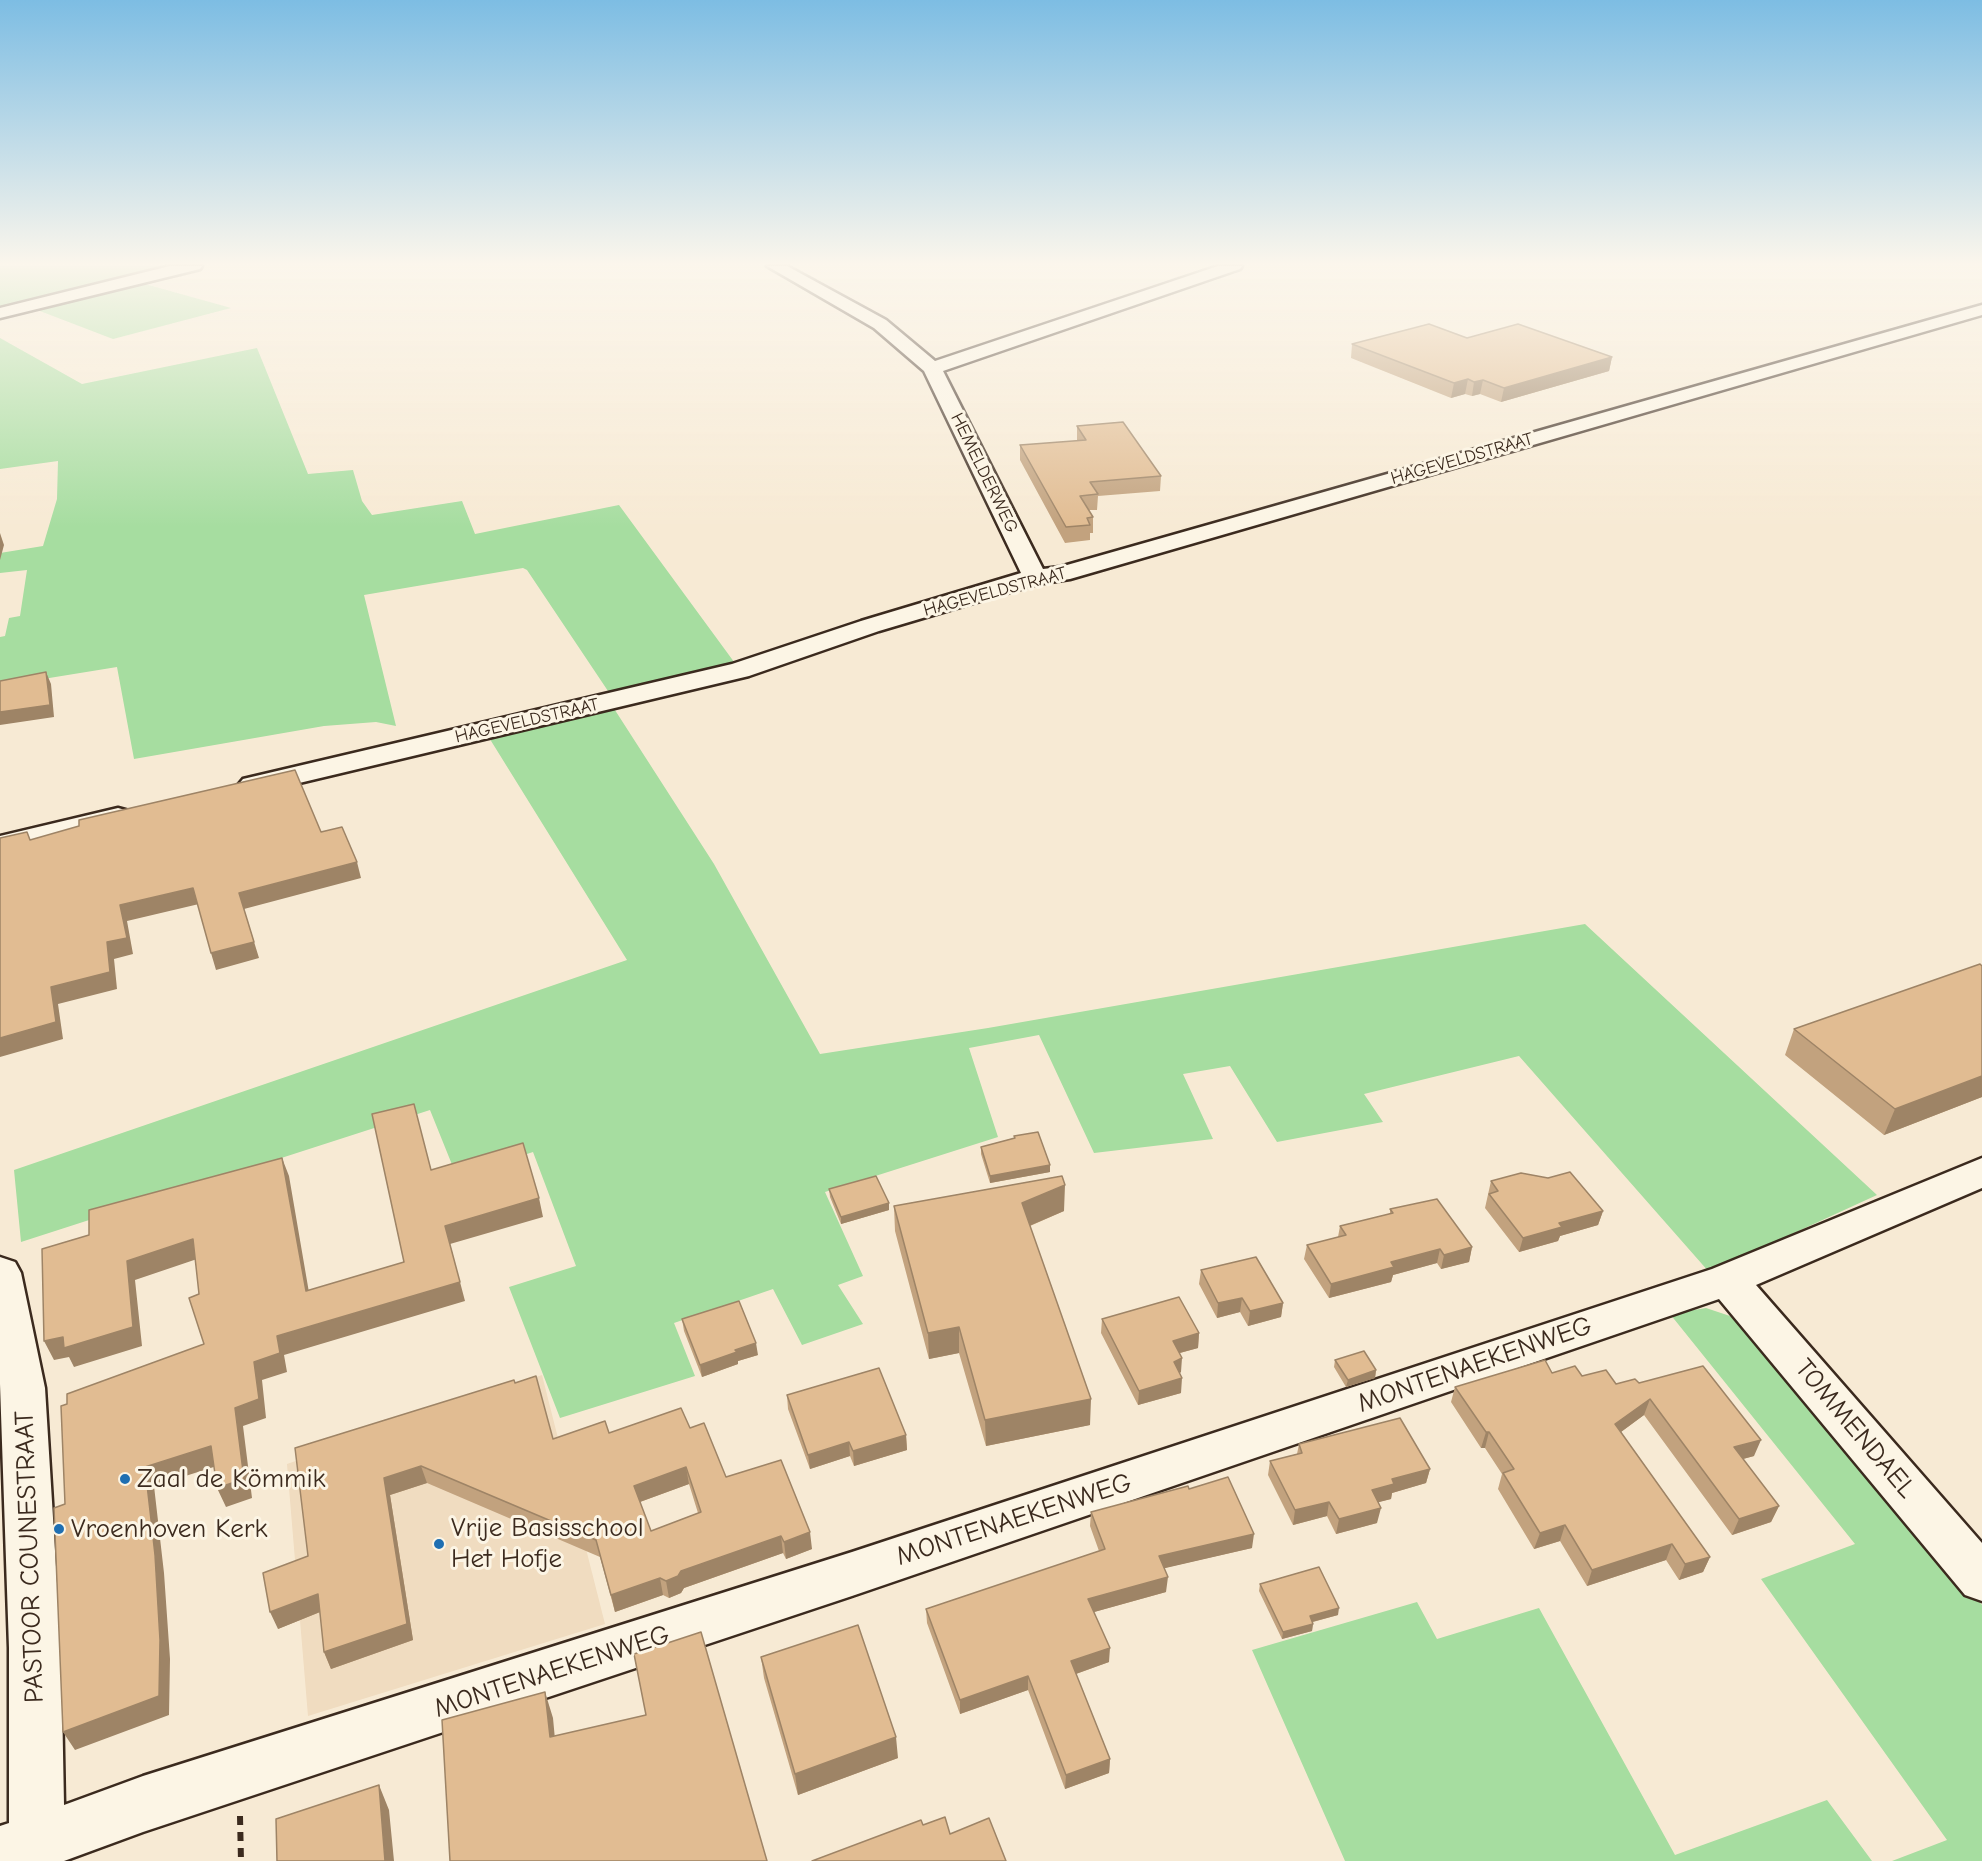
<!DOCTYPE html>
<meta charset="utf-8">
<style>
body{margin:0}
canvas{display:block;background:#f7ead4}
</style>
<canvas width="1982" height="1861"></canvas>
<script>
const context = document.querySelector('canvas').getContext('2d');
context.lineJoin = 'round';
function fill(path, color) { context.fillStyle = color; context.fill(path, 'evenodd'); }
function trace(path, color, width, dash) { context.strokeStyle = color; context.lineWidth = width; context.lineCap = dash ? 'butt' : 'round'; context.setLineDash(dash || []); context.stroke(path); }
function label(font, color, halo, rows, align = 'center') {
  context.font = font + ' "Comic Neue",sans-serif'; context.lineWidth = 6; context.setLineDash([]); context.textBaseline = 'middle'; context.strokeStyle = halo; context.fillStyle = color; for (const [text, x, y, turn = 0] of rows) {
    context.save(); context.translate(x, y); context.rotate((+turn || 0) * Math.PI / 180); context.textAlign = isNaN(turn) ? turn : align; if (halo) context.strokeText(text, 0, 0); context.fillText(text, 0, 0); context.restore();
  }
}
const built = new Path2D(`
 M542,1375L605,1624L308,1716L287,1464Z`);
const green = new Path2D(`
 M0,266H183L0,309Z
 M138,282L231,308L113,339L32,308Z
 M0,338L82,384L257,348L308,474L353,470L362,501L372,515L462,501L475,534L619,505L737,666L612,697L527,570L523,568L364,595L396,726L376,722L324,726L134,759L117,667L0,686V637L5,636L9,618L20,616L27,570L0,573V553L43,546L57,499L58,461L0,469Z
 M613,707L714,864L820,1054L988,1028L1585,924L1877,1195L1709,1272L1519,1056L1364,1094L1383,1122L1277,1142L1230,1066L1183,1074L1213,1139L1094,1153L1039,1035L969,1048L998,1137L825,1192L863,1276L838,1285L863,1324L802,1345L773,1289L674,1323L695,1376L560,1418L509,1287L576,1266L533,1152L457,1177L430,1110L21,1242L14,1170L627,960L488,736Z
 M1706,1308L1730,1316L1766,1349L1982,1605V1861H1892L1947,1840L1761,1579L1855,1544L1670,1314Z
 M1417,1602L1437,1639L1539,1608L1675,1855L1827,1800L1872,1861H1345L1252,1650Z`);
const path = new Path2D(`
 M240,1816L241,1861`);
const street = new Path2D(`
 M170,266H202L200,269L0,318V308Z
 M767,266H787L886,320L935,361L1218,266H1242L1240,269L943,371L1043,569L1060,567L1982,305V315L1070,579L1037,584L879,631L749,676L253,794L243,791L238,785L243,779L732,664L861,621L1021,573L924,371L874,328Z
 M118,808L129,811L133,817L129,823L0,854V836Z
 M1982,1158V1188L1756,1285L1982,1543V1601L1965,1595L1719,1299L852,1596L143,1832L64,1861H0V1826L9,1823V1648L0,1384V1257L15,1262L21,1273L45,1388L61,1648L64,1805L143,1776L852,1552L1712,1269Z`);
const wall = new Path2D(`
 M1467,338L1612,357L1609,371L1501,402L1480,394L1472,396L1465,394L1451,398L1351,358L1352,344Z
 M1077,426L1161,476L1160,491L1098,496L1097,510H1089L1093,517V533H1090V540L1065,543L1020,460V445L1077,441Z
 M1982,966V1097L1884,1135L1785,1055L1794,1029Z
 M1014,1136L1050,1172L990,1183L981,1154V1147L1014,1138Z
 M1491,1181L1603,1211L1598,1225L1560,1236L1558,1241L1519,1252L1485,1208Z
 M829,1189L889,1210L841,1224L830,1197Z
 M894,1206L1064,1211L1030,1226L1090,1425L986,1446L959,1353L929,1359L895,1231Z
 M1390,1209L1472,1247L1469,1262L1441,1269L1437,1263L1393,1275L1391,1282L1329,1298L1304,1259L1307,1245L1338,1237L1340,1226L1390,1214Z
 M1201,1270L1283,1303L1281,1317L1248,1326L1240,1312L1217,1318L1199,1284Z
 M682,1319L758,1355L738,1361V1364L702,1377L684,1331Z
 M1102,1319L1199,1333L1198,1348L1180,1353L1181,1372L1180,1373L1181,1393L1138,1405L1101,1333Z
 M1335,1360L1376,1370L1375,1378L1346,1387L1334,1367Z
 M1552,1373L1582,1376L1616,1384L1639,1383L1754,1456L1743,1459L1779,1506L1771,1522L1732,1535L1644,1415L1621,1432L1710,1557L1703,1572L1679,1580L1666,1560L1587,1586L1560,1541L1534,1549L1498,1489L1502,1474L1485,1448H1481L1451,1402L1455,1387Z
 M515,1383L553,1439L609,1433L690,1428L726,1477L812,1549L786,1559L783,1553L684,1588L681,1593L669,1598L663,1595L615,1612L600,1557L427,1483L390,1495L413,1640L331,1669L324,1652L320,1612L278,1629L308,1556ZM689,1484L698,1513L651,1531L640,1502Z
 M787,1395L906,1435L907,1450L854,1466L850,1456L810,1469L788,1409Z
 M1299,1444L1430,1469L1426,1483L1392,1493L1391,1499L1378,1502L1377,1523L1336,1534L1327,1516L1293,1525L1268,1475L1270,1461L1297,1454Z
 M1189,1489L1252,1548L1164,1568L1166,1592L1094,1612L1109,1662L1076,1674L1110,1759L1109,1773L1065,1789L1028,1690L960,1714L927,1623L926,1609L1099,1551L1090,1526L1091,1512Z
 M1260,1584L1338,1615L1313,1622L1312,1631L1282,1639L1259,1591Z
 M761,1657L898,1758L798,1795L764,1678Z`);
const shadedWall = new Path2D(`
 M1612,357L1609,371L1501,402L1504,388Z
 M1468,379L1465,394L1451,398L1454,383Z
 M1483,380L1480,394L1472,396L1474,382Z
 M0,533L4,545L0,560Z
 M46,672L51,684L54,717L0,725V712Z
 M357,862L361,878L244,909L259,958L216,970L211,953L239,893Z
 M193,888L199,904L127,921L133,954L114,959L117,989L58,1004L63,1039L0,1057V1038L51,987L120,905Z
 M1982,1076V1097L1884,1135L1895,1109Z
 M282,1158L289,1176L312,1310L306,1291Z
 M1050,1165V1172L990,1183V1176Z
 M1065,1185L1064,1211L1022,1229V1203Z
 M539,1198L543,1217L450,1244L465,1301L284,1355L287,1372L262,1380L266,1418L243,1426L252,1498L226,1507L217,1488L235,1408L254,1362L277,1336L460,1282L445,1226Z
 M889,1203V1210L841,1224V1217Z
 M1603,1211L1598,1225L1560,1236L1558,1241L1519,1252L1523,1238L1559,1223Z
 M193,1239L200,1258L135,1280L142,1346L74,1367L69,1357L54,1360L44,1341L127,1261Z
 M1472,1247L1469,1262L1441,1269L1444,1255Z
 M1440,1249L1437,1263L1393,1275L1391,1282L1329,1298L1331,1284L1391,1262Z
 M1242,1298L1240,1312L1217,1318L1218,1303Z
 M1283,1303L1281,1317L1248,1326L1250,1311Z
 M959,1327V1353L929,1359L928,1333Z
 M1199,1333L1198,1348L1172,1355L1173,1341Z
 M756,1343L758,1355L738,1361V1364L702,1377L700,1365L735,1350Z
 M1182,1358L1181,1372L1173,1376L1174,1362Z
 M1376,1370L1375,1378L1346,1387L1348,1380Z
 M1182,1378L1181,1393L1138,1405L1139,1391Z
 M1091,1399L1090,1425L986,1446L985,1420Z
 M1650,1399L1644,1415L1610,1440L1615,1424Z
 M1486,1432H1489L1485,1448H1481Z
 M906,1435L907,1450L854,1466L853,1451Z
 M1761,1440L1754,1456L1728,1463L1734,1447Z
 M849,1442L850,1456L810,1469L808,1455Z
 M211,1446L220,1465L154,1486L164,1573L170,1659L169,1715L75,1750L63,1732L145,1467Z
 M421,1466L427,1483L390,1495L413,1640L331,1669L324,1652L384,1478Z
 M686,1467L689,1484L637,1503L634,1486Z
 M1430,1469L1426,1483L1392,1493L1391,1499L1368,1505L1372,1490L1392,1479Z
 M1329,1502L1327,1516L1293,1525L1295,1510Z
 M1779,1506L1771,1522L1732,1535L1739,1519Z
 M1381,1508L1377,1523L1336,1534L1339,1519Z
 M1565,1525L1560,1541L1534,1549L1540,1533Z
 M810,1532L812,1549L786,1559L784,1542Z
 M1254,1534L1252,1548L1157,1570L1159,1556Z
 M781,1536L783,1553L684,1588L681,1593L669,1598L666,1581L681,1571Z
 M1672,1544L1666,1560L1587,1586L1592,1570Z
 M1710,1557L1703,1572L1679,1580L1685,1564Z
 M1168,1577L1166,1592L1087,1614L1088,1599Z
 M660,1578L663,1595L615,1612L611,1595Z
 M318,1594L325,1610L278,1629L270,1612Z
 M1339,1608L1338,1615L1308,1623L1310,1616Z
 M1313,1624L1312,1631L1282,1639L1283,1632Z
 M1110,1648L1109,1662L1070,1676L1071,1661Z
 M1028,1676V1690L960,1714V1700Z
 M545,1692L553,1718L557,1761L550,1737Z
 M896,1737L898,1758L798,1795L795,1774Z
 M1110,1759L1109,1773L1065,1789L1066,1775Z
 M379,1785L389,1810L394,1861H385Z`);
const building = new Path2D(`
 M1429,324L1467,338L1518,324L1612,357L1504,388L1483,380L1474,382L1468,379L1454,383L1352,344Z
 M1123,422L1161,476L1090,482L1098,494L1080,496L1093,517L1087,518L1090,525L1066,527L1020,445L1086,440L1077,426Z
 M46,672L50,705L0,712V681Z
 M295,770L321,832L342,827L357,862L239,893L254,942L211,953L193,888L120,905L127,938L107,942L110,972L51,987L56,1022L0,1038V838L27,832L30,840L79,826V820Z
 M1980,964L1982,966V1076L1895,1109L1794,1029Z
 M414,1104L431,1170L523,1143L539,1198L445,1226L460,1282L277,1336L280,1353L254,1362L259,1399L235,1408L244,1479L217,1488L211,1446L145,1467L155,1555L160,1640L159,1696L63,1732L54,1508L65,1504L61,1406L67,1404V1394L204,1344L189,1298L199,1294L193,1239L127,1261L133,1327L64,1348L63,1337L44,1341L42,1249L89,1235V1210L282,1158L306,1291L404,1262L372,1114Z
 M1038,1132L1050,1165L990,1176L981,1147L1015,1138L1014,1136Z
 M1570,1172L1603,1211L1559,1223L1562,1227L1523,1238L1489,1194L1498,1191L1491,1181L1521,1173L1548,1178Z
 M876,1176L889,1203L841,1217L829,1189Z
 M1062,1176L1065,1185L1022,1203L1091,1399L985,1420L959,1327L928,1333L894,1206Z
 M1437,1199L1472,1247L1444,1255L1440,1249L1391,1262L1394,1267L1331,1284L1307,1245L1346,1235L1340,1226L1393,1213L1390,1209Z
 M1256,1257L1283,1303L1250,1311L1242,1298L1218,1303L1201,1270Z
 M1179,1297L1199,1333L1173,1341L1182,1358L1174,1362L1182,1378L1139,1391L1102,1319Z
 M739,1301L756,1343L735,1350L737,1352L700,1365L682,1319Z
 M1364,1351L1376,1370L1348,1380L1335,1360Z
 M1545,1360L1552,1373L1575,1366L1582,1376L1606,1370L1616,1384L1635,1379L1639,1383L1703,1366L1761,1440L1734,1447L1779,1506L1739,1519L1650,1399L1615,1424L1710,1557L1685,1564L1672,1544L1592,1570L1565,1525L1540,1533L1503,1473L1514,1469L1489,1432H1486L1455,1387Z
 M879,1368L906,1435L853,1451L849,1442L808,1455L787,1395Z
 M536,1376L553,1439L605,1421L609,1433L681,1408L690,1428L704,1423L726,1477L781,1460L810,1532L784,1542L781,1536L681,1571L678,1576L666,1581L660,1578L611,1595L596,1540L421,1466L384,1478L407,1624L324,1652L318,1594L270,1612L263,1573L308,1556L295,1448L514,1380L515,1383ZM686,1467L701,1512L651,1531L634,1486Z
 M1400,1418L1430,1469L1392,1479L1394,1484L1372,1490L1381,1508L1339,1519L1329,1502L1295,1510L1270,1461L1302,1453L1299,1444Z
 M1228,1477L1254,1534L1159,1556L1168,1577L1088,1599L1110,1648L1071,1661L1110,1759L1066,1775L1028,1676L960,1700L926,1609L1105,1549L1091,1512L1188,1486L1189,1489Z
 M1319,1567L1339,1608L1310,1616L1313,1624L1283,1632L1260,1584Z
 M858,1625L896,1737L795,1774L761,1657Z
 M701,1632L767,1861H450L442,1720L545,1692L550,1737L646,1715L634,1654Z
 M379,1785L385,1861H277L276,1819Z
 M945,1817L950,1834L989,1818L1006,1861H812L921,1820L923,1825Z`);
const markers = [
 [125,1479,6,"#1f6fb2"],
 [59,1529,6,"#1f6fb2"],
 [439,1544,6,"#1f6fb2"]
];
const farStreetnames = [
 ["HAGEVELDSTRAAT",1462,459,-16],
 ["HEMELDERWEG",984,473,64],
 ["HAGEVELDSTRAAT",995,592,-15],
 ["HAGEVELDSTRAAT",527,721,-13]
];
const nearStreetnames = [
 ["MONTENAEKENWEG",1475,1365,-19],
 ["TOMMENDAEL",1855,1429,50],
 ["MONTENAEKENWEG",1014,1520,-18],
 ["PASTOOR COUNESTRAAT",30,1557,-92],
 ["MONTENAEKENWEG",552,1672,-18]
];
const nearPoinames = [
 ["Zaal de Kömmik",137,1479],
 ["Vrije Basisschool",451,1528],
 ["Het Hofje",451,1559],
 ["Vroenhoven Kerk",71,1529]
];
fill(built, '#f0dcc0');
fill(green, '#a6dda0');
trace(street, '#3b2a1e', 5);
trace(path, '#3b2a1e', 6, [9, 7]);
fill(street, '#fcf5e5');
fill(wall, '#c2a27e');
fill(shadedWall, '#9e8466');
fill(building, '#e1bc92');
trace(building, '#9e8466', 1.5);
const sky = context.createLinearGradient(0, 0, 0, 527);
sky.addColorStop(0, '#7dbde3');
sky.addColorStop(0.5, '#fbf6ec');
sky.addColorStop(1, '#fbf6ec00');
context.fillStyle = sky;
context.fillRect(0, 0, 1982, 527);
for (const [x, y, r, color] of markers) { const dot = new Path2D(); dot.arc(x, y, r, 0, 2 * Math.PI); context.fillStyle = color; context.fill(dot); trace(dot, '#fcf5e5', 2); }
label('18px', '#3b2a1e', '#fcf5e5', farStreetnames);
label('27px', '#3b2a1e', '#fcf5e5', nearStreetnames);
label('27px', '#3b2a1e', '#fcf5e5', nearPoinames, 'left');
</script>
